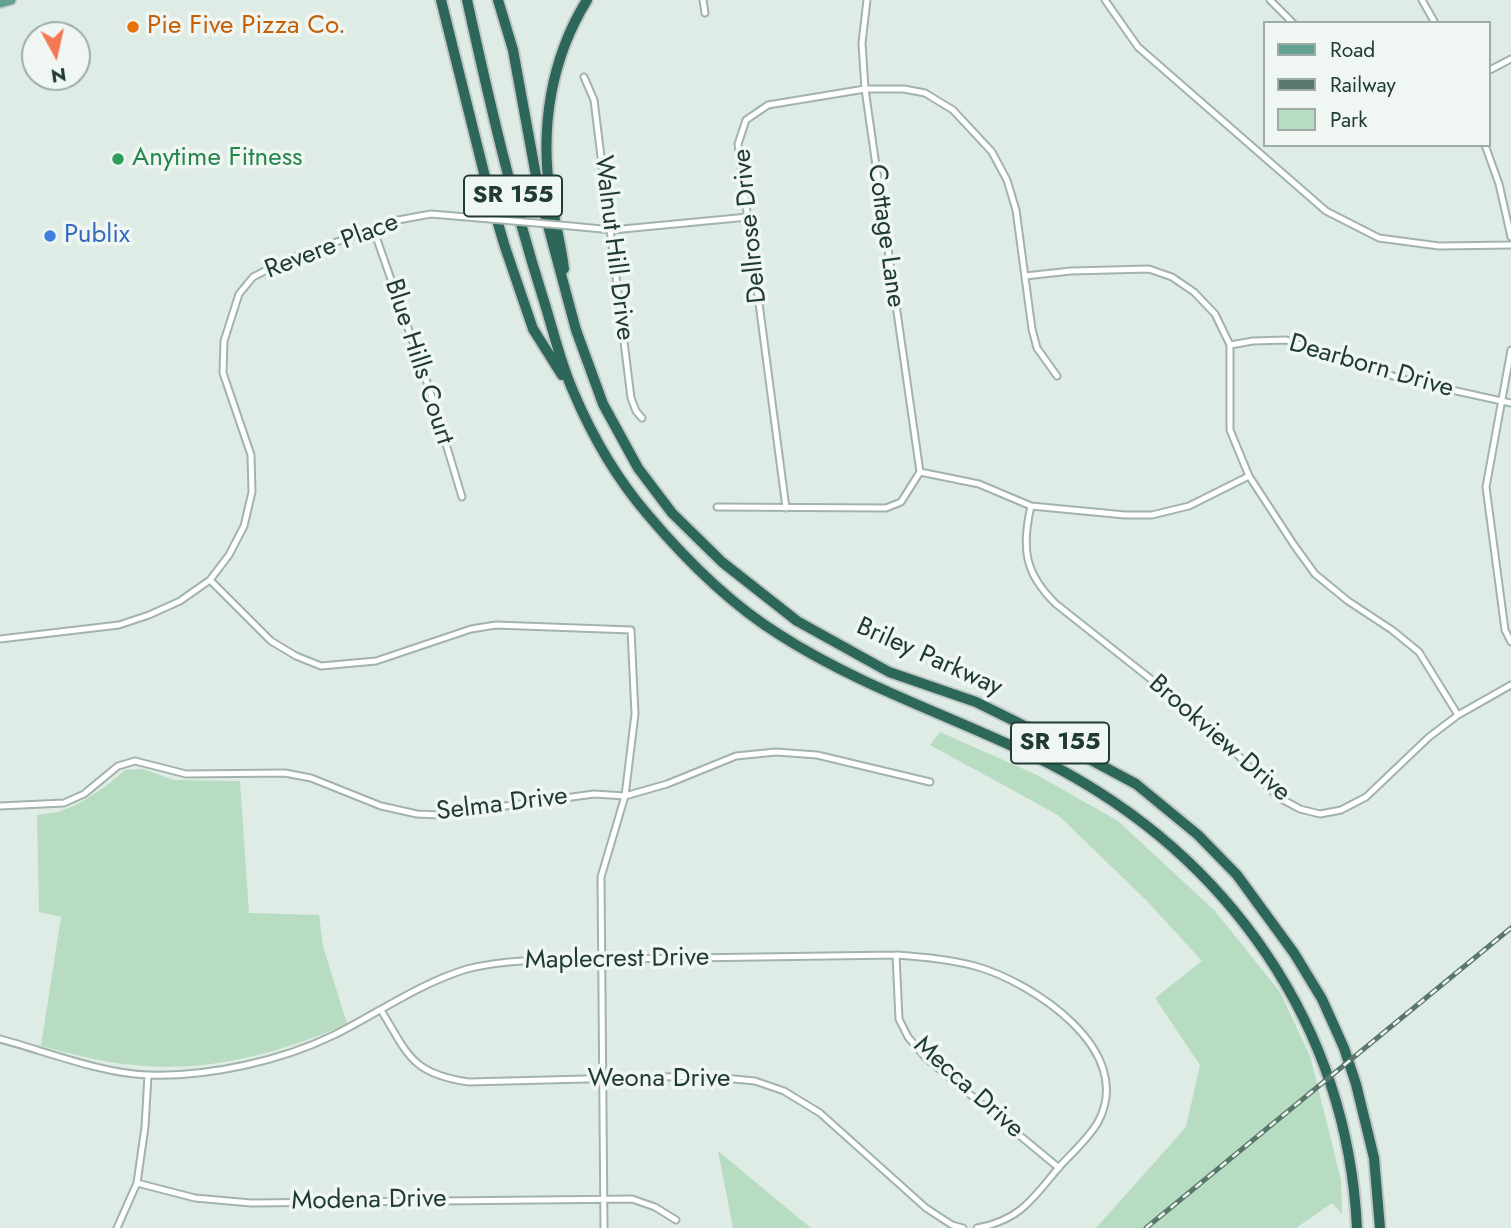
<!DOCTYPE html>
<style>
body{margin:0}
#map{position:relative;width:1511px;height:1228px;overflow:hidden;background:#dfebe5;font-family:Jost,sans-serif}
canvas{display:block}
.legend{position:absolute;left:1263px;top:21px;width:228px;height:126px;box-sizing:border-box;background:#f0f7f3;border:2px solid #9daca6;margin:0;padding:9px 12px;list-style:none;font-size:21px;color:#203b33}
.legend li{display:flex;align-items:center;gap:14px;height:35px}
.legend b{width:35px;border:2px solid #9daca6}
.north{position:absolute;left:21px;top:21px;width:70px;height:70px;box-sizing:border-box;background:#f0f7f3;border:2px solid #9daca6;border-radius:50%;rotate:172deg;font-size:19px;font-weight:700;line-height:28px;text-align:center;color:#203b33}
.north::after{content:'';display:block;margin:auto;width:24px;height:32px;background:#f37855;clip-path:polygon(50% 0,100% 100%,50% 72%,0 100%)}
</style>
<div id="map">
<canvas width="1511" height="1228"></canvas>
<ul class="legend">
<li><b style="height:9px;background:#63a190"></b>Road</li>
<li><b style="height:9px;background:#5a776e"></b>Railway</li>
<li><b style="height:19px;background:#b8dcc1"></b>Park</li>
</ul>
<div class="north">N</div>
</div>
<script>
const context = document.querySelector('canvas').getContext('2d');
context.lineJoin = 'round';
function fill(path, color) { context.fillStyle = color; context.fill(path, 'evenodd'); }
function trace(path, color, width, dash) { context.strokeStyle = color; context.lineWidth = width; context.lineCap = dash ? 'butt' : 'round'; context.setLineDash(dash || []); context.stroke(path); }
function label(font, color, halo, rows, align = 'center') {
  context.font = font + ' Jost,sans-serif'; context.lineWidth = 7; context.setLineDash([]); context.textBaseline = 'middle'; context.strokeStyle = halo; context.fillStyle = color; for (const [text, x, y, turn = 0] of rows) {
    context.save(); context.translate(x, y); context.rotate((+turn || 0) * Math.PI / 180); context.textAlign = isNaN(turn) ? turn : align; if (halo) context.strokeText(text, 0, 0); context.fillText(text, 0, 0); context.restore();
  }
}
const green = new Path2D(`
 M940,732L1037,775L1118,821L1215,911L1280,992L1310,1056L1341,1180L1342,1214L1332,1203L1296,1228H1096L1186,1127L1200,1065L1155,998L1202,961L1147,901L1058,815L930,745Z
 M143,769L174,780L240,781L249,913L319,915L323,946L347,1024C268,1058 191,1077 104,1061C83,1057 62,1051 41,1046L61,917L39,912L37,815L59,812L78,804L105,787L125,770Z
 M718,1151L811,1228H733Z`);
const minor = new Path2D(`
 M703,0L705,13
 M867,0L862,43L865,89L920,472
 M1105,0L1138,47L1326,211L1379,238L1439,246L1511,245
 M1270,0L1293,23
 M1422,0L1435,23
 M1488,71L1511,59
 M584,77L594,100L631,398L636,411L642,418
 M1485,145L1499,184L1511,237
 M571,226L612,230L748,217
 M373,228L430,391L462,497
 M1025,276L1071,271L1149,269L1172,277L1194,292L1215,314L1230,345V430L1249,476L1294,545L1315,574L1348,601L1392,630L1419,652L1458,715
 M1230,345L1253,341L1286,340L1402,379L1511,403
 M1511,350L1486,487L1505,630L1511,642
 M1031,506C1021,549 1025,574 1056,604L1210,726L1278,797L1300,809L1320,814L1341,810L1366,797L1429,737L1458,715L1511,685
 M717,507L886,508L901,502L920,472L979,484L1031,506L1125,515H1152L1189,506L1249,476
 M786,508L738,144L746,120L768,105L865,89H904L925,93L953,110L992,152L1007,180L1016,210L1032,329L1037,348L1057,376
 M210,580L271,641L296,656L321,666L376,661L471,629L496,625L631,630L635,714L625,796L601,877L604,1228
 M0,639L119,625L149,615L180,601L210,580L229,555L244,526L252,492L251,455L223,373L224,341L239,294L253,277L286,260L398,220L431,214L478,218
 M0,806L64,803L84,794L118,766L135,761L186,774L285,773L311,778L381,806L417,814L439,815L594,794L625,796L667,784L736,756L776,752L817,755L930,782
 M896,955L899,1019L908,1037L926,1058L1059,1168
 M381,1010C408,1055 412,1074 469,1082L702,1076L755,1081L784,1091L820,1113L926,1208L952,1225L963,1228
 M0,1039C45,1051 103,1074 149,1075C208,1077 281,1061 334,1035C378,1013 420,983 467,969C511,957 574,960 620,959C712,958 804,956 896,955C922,957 949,959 975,966C1032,982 1137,1050 1098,1122C1089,1138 1072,1153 1060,1166C1033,1198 1021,1220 977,1228
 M137,1183L195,1198L251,1203L632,1199L655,1207L676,1220
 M117,1228L137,1183L145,1127L148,1075`);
const primary = new Path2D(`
 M0,3L11,0`);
const motorway = new Path2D(`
 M441,0L488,189L504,244L533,329L562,375
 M467,0C489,100 512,200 543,298C553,329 560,362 573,391C592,436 617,479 648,515C686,560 730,604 780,635C864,689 961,719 1050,764C1229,857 1347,1025 1357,1228
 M498,0L513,50L539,192L576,330L603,404L638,468L672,513L722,562L797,621L889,672L976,702L1067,747L1136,784L1198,835L1237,875L1294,953L1322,999L1344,1048L1356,1084L1374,1158L1380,1228
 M564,269C561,243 554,219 550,194C540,127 551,58 587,0`);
const rail = new Path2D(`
 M1146,1228L1511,928`);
const minorBridge = new Path2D(`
 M478,218L571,226`);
const markers = [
 [133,27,7,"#e8710a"],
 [118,159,7,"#2e9e5b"],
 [50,236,7,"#3f7fe0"]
];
const shields = [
 [513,196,98],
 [1060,743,98]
];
const shieldNames = [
 ["SR 155",513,196],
 ["SR 155",1060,743]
];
const foodNames = [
 ["Pie Five Pizza Co.",147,27]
];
const leisureNames = [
 ["Anytime Fitness",132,159]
];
const streetNames = [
 ["Dellrose Drive",751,226,-96],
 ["Cottage Lane",885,236,82],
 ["Revere Place",332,247,-21],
 ["Walnut Hill Drive",613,248,83],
 ["Blue Hills Court",418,362,72],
 ["Dearborn Drive",1371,367,16],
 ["Briley Parkway",929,658,24],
 ["Brookview Drive",1219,739,41],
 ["Selma Drive",502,805,-7],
 ["Maplecrest Drive",617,960,-1],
 ["Weona Drive",659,1080],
 ["Mecca Drive",968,1088,42],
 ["Modena Drive",369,1201,-1]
];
const shopNames = [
 ["Publix",64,236]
];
fill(green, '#b8dcc1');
trace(minor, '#a2b3ac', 9);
trace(primary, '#c1c8c6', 12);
trace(motorway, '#c1c8c6', 14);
trace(minor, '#fff', 5);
trace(primary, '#63a190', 9);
trace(motorway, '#2c675a', 10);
trace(rail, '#5a776e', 5);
trace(rail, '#f0f7f3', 2.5, [8]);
trace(minorBridge, '#a2b3ac', 9, []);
trace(minorBridge, '#fff', 5);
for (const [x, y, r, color] of markers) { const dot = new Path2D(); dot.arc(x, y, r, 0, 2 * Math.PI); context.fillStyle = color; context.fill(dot); trace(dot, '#f0f7f3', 2.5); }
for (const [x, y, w] of shields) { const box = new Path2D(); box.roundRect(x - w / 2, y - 20.5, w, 41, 5); context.fillStyle = '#f0f7f3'; context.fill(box); trace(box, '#203b33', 2); }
label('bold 24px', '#203b33', null, shieldNames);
label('26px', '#c56008', '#f0f7f3', foodNames, 'left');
label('26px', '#27864d', '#f0f7f3', leisureNames, 'left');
label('26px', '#203b33', '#f0f7f3', streetNames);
label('26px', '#366cbe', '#f0f7f3', shopNames, 'left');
</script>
